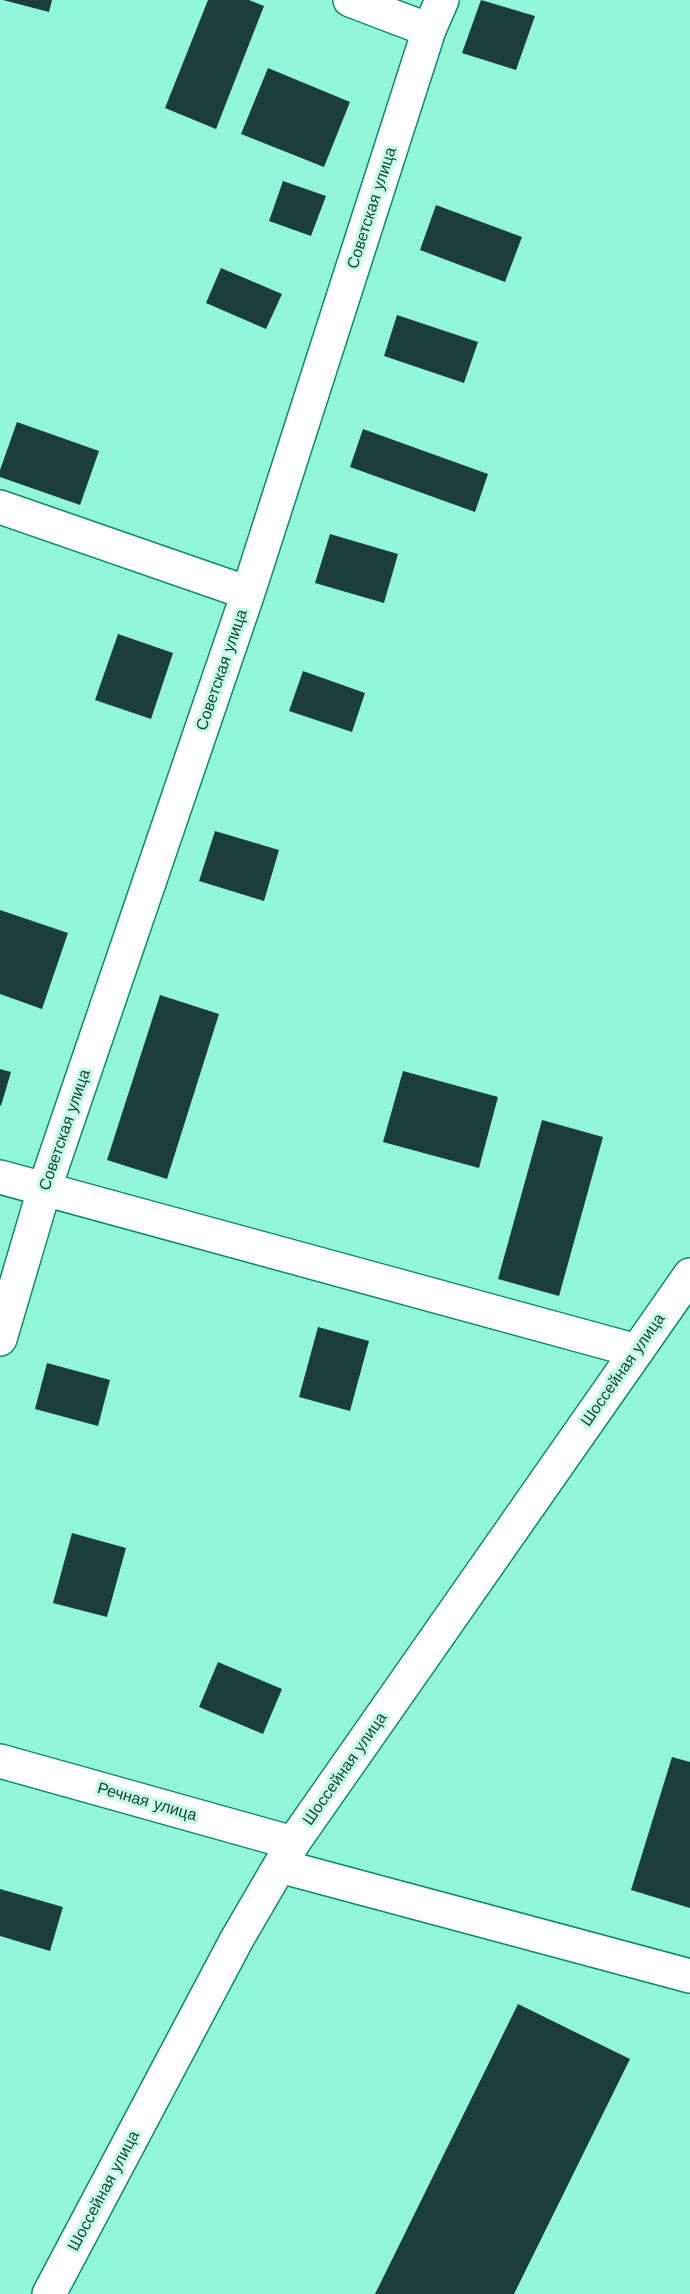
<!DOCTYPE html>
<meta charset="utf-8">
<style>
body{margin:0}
canvas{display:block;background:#91f7d8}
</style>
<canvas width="690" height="2294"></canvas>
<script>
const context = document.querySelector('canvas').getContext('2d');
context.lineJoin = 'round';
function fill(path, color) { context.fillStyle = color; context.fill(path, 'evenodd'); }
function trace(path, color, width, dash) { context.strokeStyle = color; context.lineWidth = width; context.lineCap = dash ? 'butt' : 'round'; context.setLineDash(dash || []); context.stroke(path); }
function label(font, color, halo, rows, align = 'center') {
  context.font = font + ' "Work Sans",sans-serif'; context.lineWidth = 6; context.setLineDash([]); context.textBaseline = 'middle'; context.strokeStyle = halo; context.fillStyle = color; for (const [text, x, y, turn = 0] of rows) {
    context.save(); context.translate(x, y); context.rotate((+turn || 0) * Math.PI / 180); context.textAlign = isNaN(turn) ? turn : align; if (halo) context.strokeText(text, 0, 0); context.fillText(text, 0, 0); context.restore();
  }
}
const building = new Path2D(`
 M3,0H52L49,12Z
 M208,0H249L264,6L216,129L165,108Z
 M481,0L535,16L516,70L462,53Z
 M268,68L350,102L324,167L241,134Z
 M283,181L326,196L311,236L269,221Z
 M436,205L522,237L505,282L420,250Z
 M221,268L282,294L266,329L206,303Z
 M397,315L478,342L464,383L384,356Z
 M17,422L99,451L80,505L0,477V470Z
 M363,429L488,474L475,512L350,467Z
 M330,534L398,554L384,603L315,583Z
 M118,634L173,653L151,719L95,700Z
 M303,671L365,693L352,732L289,711Z
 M215,831L279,850L264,901L199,881Z
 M0,910L68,933L42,1009L0,994Z
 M160,995L219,1014L167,1179L107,1160Z
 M0,1069L11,1072L1,1106L0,1105Z
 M403,1071L498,1097L479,1168L383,1142Z
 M542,1120L603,1137L559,1296L498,1279Z
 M318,1327L369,1341L350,1411L299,1397Z
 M47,1363L110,1380L98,1426L35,1409Z
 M72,1533L126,1548L107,1617L53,1603Z
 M218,1662L282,1689L263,1734L199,1707Z
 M672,1757L690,1762V1908L631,1890Z
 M0,1889L63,1907L50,1951L0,1936Z
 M518,2004L630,2059L514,2294H375Z`);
const minor = new Path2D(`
 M350,0L429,30
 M0,507L248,593
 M0,1177L637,1351
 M0,1339L44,1190L248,593L429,30L442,0
 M0,1761L293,1843
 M280,1866L690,1976`);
const secondary = new Path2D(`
 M49,2294L237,1939L293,1843L690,1275`);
const streetNames = [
 ["Советская улица",372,208,-72],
 ["Советская улица",222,670,-71],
 ["Советская улица",65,1130,-71],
 ["Шоссейная улица",623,1370,-55],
 ["Шоссейная улица",345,1769,-55],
 ["Речная улица",147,1802,16],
 ["Шоссейная улица",104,2191,-62]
];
fill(building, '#1b3e3d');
trace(minor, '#0d896f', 36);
trace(secondary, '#0d896f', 36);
trace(minor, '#fff', 33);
trace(secondary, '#fff', 33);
label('16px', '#1a4539', '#c2fbe8', streetNames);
</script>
